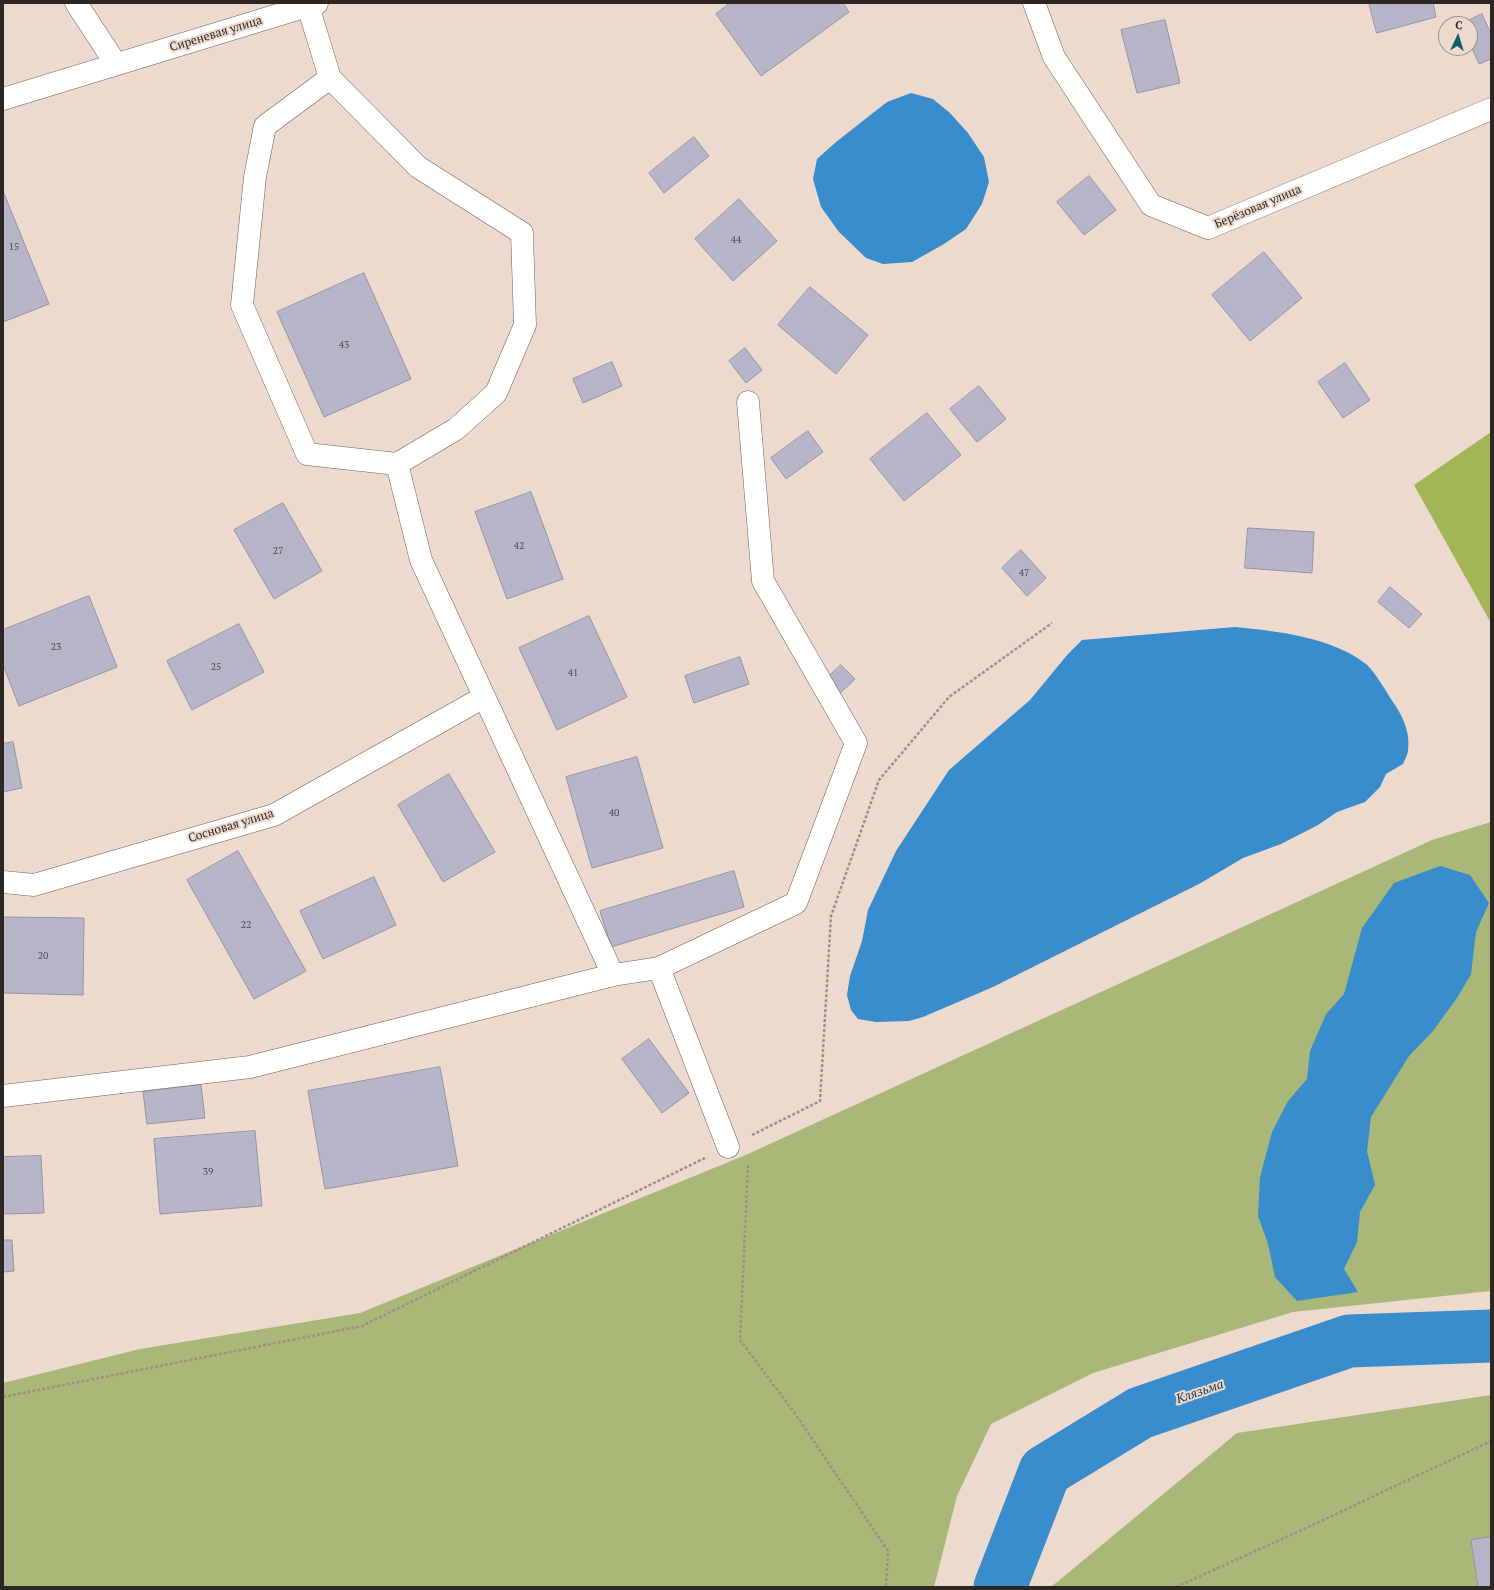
<!DOCTYPE html>
<meta charset="utf-8">
<style>
body{margin:0}
#map{position:relative;width:1494px;height:1590px;overflow:hidden;background:#eddacf;font-family:"PT Serif",serif}
canvas{display:block}
.frame{position:absolute;inset:0;border:4px solid #2d2622;pointer-events:none}
.north{position:absolute;left:1438px;top:16px;width:40px;height:40px;box-sizing:border-box;background:#eddacf;border:1px solid #a0928a;border-radius:50%;rotate:4deg;font-size:11px;font-weight:700;line-height:16px;text-align:center;color:#2d2622}
.north::after{content:'';display:block;margin:auto;width:14px;height:18px;background:#106166;clip-path:polygon(50% 0,100% 100%,50% 72%,0 100%)}
</style>
<div id="map">
<canvas width="1494" height="1590"></canvas>
<div class="frame"></div>
<div class="north">С</div>
</div>
<script>
const context = document.querySelector('canvas').getContext('2d');
context.lineJoin = 'round';
function fill(path, color) { context.fillStyle = color; context.fill(path, 'evenodd'); }
function trace(path, color, width, dash) { context.strokeStyle = color; context.lineWidth = width; context.lineCap = dash ? 'butt' : 'round'; context.setLineDash(dash || []); context.stroke(path); }
function label(font, color, halo, rows, align = 'center') {
  context.font = font + ' "PT Serif",serif'; context.lineWidth = 4; context.setLineDash([]); context.textBaseline = 'middle'; context.strokeStyle = halo; context.fillStyle = color; for (const [text, x, y, turn = 0] of rows) {
    context.save(); context.translate(x, y); context.rotate((+turn || 0) * Math.PI / 180); context.textAlign = isNaN(turn) ? turn : align; if (halo) context.strokeText(text, 0, 0); context.fillText(text, 0, 0); context.restore();
  }
}
const green = new Path2D(`
 M1491,822V1291L1293,1312L1093,1373L991,1424L957,1496L934,1587H3V1383L140,1349L360,1313L748,1154L1432,840Z
 M1491,1395V1587H1051L1237,1433Z`);
const forest = new Path2D(`
 M1491,432V623L1414,485Z`);
const water = new Path2D(`
 M911,93L933,99L950,113L968,133L984,157L989,182L982,204L966,229L944,244L912,262L883,264L866,258L839,232L821,207L813,179L817,159L836,142L887,102Z
 M1235,627C1276,631 1332,637 1366,664C1375,672 1384,688 1391,699C1401,713 1411,731 1408,750C1408,754 1405,759 1403,764L1386,774L1380,787L1365,802L1337,812L1318,825L1281,844L1243,858L1199,884L993,987L923,1017L909,1021L876,1022L858,1019L851,1010L847,995L850,976L862,941L868,910L896,851L949,770L1030,700L1068,654L1082,640Z
 M1440,866L1470,875L1489,903L1476,932L1471,974L1457,998L1433,1031L1409,1056L1371,1117L1367,1151L1375,1185L1360,1212L1357,1242L1344,1269L1358,1292L1297,1301L1275,1277L1268,1244L1258,1216L1260,1177L1272,1132L1288,1101L1307,1079L1310,1051L1326,1014L1344,994L1362,928L1394,883Z`);
const river = new Path2D(`
 M1000,1587L1045,1471L1140,1413L1349,1341L1491,1336`);
const building = new Path2D(`
 M730,3H843L849,12L761,76L716,14Z
 M1369,3H1433L1436,17L1377,33Z
 M1482,14L1491,34V59L1479,64L1470,44V24H1461Z
 M1165,20L1180,83L1137,93L1121,30Z
 M694,137L709,156L664,193L649,173Z
 M1089,176L1116,210L1084,235L1057,202Z
 M3,191L49,304L3,322Z
 M739,199L777,241L733,281L695,239Z
 M1264,252L1302,298L1250,341L1212,295Z
 M364,273L411,379L324,417L277,312Z
 M810,287L868,335L836,374L778,325Z
 M745,348L762,370L746,383L729,361Z
 M612,362L622,386L583,403L573,379Z
 M1345,363L1370,400L1343,418L1318,382Z
 M979,386L1006,419L977,442L950,409Z
 M927,413L961,455L904,501L870,459Z
 M808,431L823,452L786,479L771,458Z
 M531,492L563,579L507,599L475,512Z
 M283,503L322,571L274,599L234,530Z
 M1248,528L1314,532L1312,573L1245,568Z
 M1021,550L1046,578L1027,596L1002,568Z
 M1390,587L1422,614L1409,628L1378,602Z
 M89,596L117,667L19,706L3,665V630Z
 M589,616L627,697L557,730L519,648Z
 M239,624L264,672L192,710L167,661Z
 M740,657L749,684L694,703L685,676Z
 M841,665L855,679L836,697L823,682Z
 M13,742L22,788L3,792V744Z
 M637,757L663,848L592,868L566,777Z
 M449,774L495,852L443,882L398,805Z
 M238,851L306,971L254,999L187,880Z
 M734,871L744,907L611,947L600,911Z
 M374,877L396,925L323,959L300,911Z
 M3,917L84,918L83,995L3,993Z
 M649,1039L689,1093L662,1113L622,1059Z
 M440,1067L458,1166L325,1189L308,1091Z
 M201,1085L205,1118L147,1124L143,1092Z
 M255,1131L262,1206L160,1214L154,1139Z
 M41,1156L44,1213L3,1214V1157Z
 M3,1240H12L14,1271L3,1272Z
 M1491,1537V1587H1478L1471,1540Z`);
const path = new Path2D(`
 M752,1135L820,1101L831,916L879,780L949,697L1052,623
 M748,1165L740,1340L796,1415L888,1551L886,1587
 M3,1397L362,1326L705,1158
 M1176,1587L1304,1529L1491,1441`);
const minor = new Path2D(`
 M76,3L116,64
 M1034,3L1054,57L1151,205L1208,228L1491,109
 M330,78L265,126L255,177L242,305L307,454L397,464
 M3,99L317,3
 M3,882L34,885L274,815L484,697
 M659,968L796,903L856,743L763,581L748,402
 M613,975L659,968L728,1147
 M3,1096L250,1067L613,975L421,560L397,464L456,429L496,393L525,325L522,233L418,167L330,78L308,6`);
const numberNames = [
 ["44",736,240],
 ["15",14,247],
 ["43",344,345],
 ["42",519,546],
 ["27",278,551],
 ["47",1024,573],
 ["23",56,647],
 ["25",216,667],
 ["41",573,673],
 ["40",614,813],
 ["22",246,925],
 ["20",43,956],
 ["39",208,1172]
];
const streetNames = [
 ["Сиреневая улица",216,34,-17],
 ["Берёзовая улица",1258,207,-23],
 ["Сосновая улица",231,826,-17]
];
const waterNames = [
 ["Клязьма",1200,1392,-19]
];
fill(green, '#a9b879');
fill(forest, '#a3b656');
fill(water, '#398dcc');
trace(river, '#398dcc', 53);
fill(building, '#b6b6c8');
trace(building, '#9494a5', 1);
trace(minor, '#6f5f56', 23);
trace(path, '#9e9088', 2.5, [3, 2]);
trace(minor, '#fff', 22);
label('10px', '#4f4a4c', null, numberNames);
label('12px', '#2d2622', '#eddacf', streetNames);
label('italic 13px', '#10334d', '#eddacf', waterNames);
</script>
